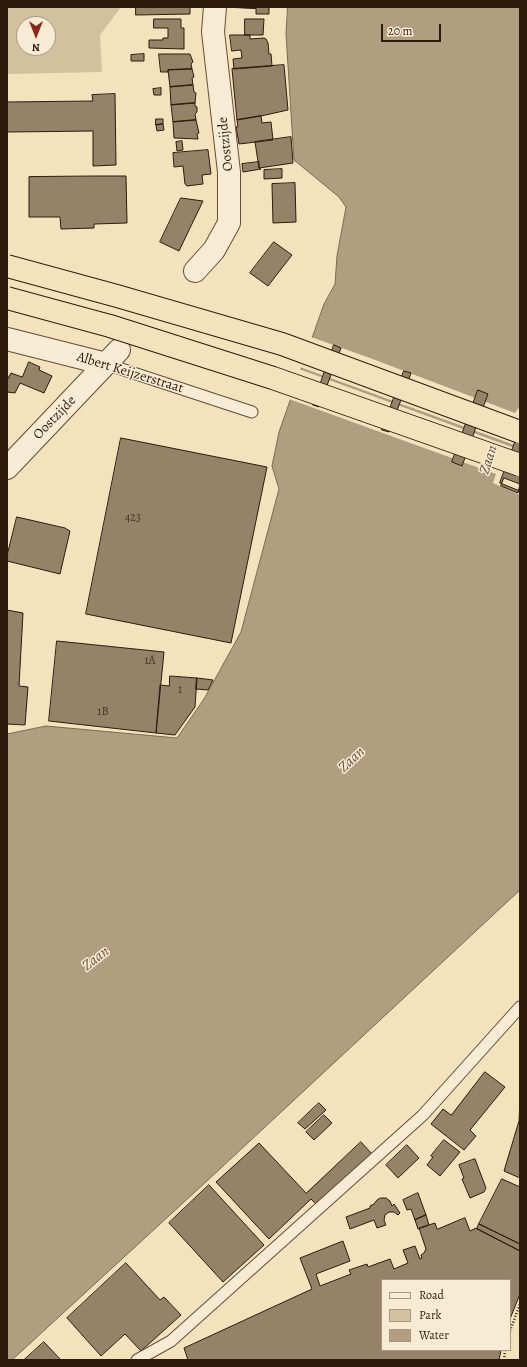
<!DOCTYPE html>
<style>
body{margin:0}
#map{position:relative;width:527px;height:1367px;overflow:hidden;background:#f3e2bc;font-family:Alegreya,serif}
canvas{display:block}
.frame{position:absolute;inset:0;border:8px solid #301a0c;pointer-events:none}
.legend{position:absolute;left:381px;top:1279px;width:130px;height:72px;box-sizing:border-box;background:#f7ecd3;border:1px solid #a79883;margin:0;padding:5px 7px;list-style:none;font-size:12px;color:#301a0c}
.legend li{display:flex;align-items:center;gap:8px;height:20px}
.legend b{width:20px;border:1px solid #a79883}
.north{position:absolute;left:16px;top:16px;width:40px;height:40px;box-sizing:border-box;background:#f7ecd3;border:1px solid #a79883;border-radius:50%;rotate:180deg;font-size:11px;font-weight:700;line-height:16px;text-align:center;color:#301a0c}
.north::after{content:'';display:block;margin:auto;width:14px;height:18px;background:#8f2418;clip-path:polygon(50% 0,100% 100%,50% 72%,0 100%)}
.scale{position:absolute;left:381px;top:24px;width:60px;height:18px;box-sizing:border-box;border:2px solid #301a0c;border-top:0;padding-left:5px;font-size:12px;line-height:14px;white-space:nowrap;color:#301a0c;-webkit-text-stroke:3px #f7ecd3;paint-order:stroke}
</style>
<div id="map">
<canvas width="527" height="1367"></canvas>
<div class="frame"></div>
<ul class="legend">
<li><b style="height:5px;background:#f7ecd3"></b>Road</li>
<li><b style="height:11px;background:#d2c09e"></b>Park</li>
<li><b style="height:11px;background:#b19e80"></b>Water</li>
</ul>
<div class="north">N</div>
<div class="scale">20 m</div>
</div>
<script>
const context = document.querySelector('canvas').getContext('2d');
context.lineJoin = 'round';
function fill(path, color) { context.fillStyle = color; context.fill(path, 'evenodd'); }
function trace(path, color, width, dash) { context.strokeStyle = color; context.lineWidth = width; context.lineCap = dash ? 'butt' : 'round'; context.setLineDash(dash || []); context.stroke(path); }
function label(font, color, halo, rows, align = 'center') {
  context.font = font + ' Alegreya,serif'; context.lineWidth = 3; context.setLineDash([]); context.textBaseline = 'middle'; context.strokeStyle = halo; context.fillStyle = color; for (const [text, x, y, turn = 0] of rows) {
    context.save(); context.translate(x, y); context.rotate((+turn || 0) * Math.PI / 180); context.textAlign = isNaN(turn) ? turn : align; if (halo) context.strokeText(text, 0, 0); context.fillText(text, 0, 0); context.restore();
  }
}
const green = new Path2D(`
 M7,7H121L100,35L102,72L7,74ZM24,24H48V48H24Z`);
const water = new Path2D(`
 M288,7H520V890L208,1180L12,1360H7V734L46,726L177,738L204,699L241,632L279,489L272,466L279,432L324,304L335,284L337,256L346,207L339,197L294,160L286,34Z`);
const pier = new Path2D(`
 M311,337L370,358L515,413L520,406V447L300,367Z
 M299,369L520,450V495L493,483L496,474L289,399Z`);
const building = new Path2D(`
 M136,7H190V14L136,15Z
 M226,7H269V14H256V9Z
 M154,19H181V28H184V49L149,48V40H163V38H168V28H154Z
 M245,19H264L263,35H245Z
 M230,35H250V39L264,38L266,39L268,43L269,54H271L272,66L234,69L233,59L242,58L241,50L232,51Z
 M144,54V61H131V55Z
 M159,54H190L193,62L191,64L192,69L168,70V72H161Z
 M284,65L288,110L261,116L237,120L232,69Z
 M192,69L194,77L192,78L193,85L170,87L168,70Z
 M193,85L194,92L196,93L195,103L171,105L170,87Z
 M161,88V95H154L153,89Z
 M115,94L116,165L93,166V131L7,132V102L93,101L92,95Z
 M195,103V106L197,107V112L195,114L196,120L173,122L171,105Z
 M261,116L262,123L271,122L273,140L239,144L236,127H238L237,120Z
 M156,119H163V124L156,125Z
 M196,120L199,133L197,134L198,139L174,138L173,122Z
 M163,124L164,130L157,131L156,125Z
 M291,137L293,163L259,168L255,142Z
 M182,141L183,150L177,151L176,142Z
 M208,150L211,174L202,175L203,184L187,186L185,184L183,166L174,167L173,153Z
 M259,162V168L261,169L243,172L242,164Z
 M282,169V178L264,179V170Z
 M94,176H126L127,223L94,224V228L61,229L60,217H29V177Z
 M295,183L296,222L273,223L272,184Z
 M181,198L203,201L179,251L160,242Z
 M274,242L292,255L268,286L250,273Z
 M334,345L341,348L319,407L313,405Z
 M29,362L40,367L39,370L52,376L44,393L20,383L15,393L7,392V380L11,373L22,377Z
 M404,371L411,373L389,432L382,430Z
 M478,390L488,394L462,466L452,462Z
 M520,428V491L500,483Z
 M121,438L267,467L231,643L86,614Z
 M504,478L520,484L518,493L501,486Z
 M17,517L65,528L70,531L60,574L7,561V556Z
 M7,610L23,613L19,686L28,687L25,725L7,724Z
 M57,641L164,652L156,733L49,721Z
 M170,676L197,678L195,707L175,735L156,733L160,685L169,686Z
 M197,678L213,680L208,690L196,689Z
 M485,1072L505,1087L470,1130L476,1136L464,1150L431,1124L443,1109L451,1115Z
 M520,1097V1178L504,1171L519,1121Z
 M319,1103L326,1110L305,1129L298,1123Z
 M324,1115L332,1123L314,1140L306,1132Z
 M444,1140L460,1152L440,1176L427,1165L433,1157L431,1156Z
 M361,1142L372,1154L317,1205L311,1199L269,1239L216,1182L259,1143L306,1193Z
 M407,1145L419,1158L398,1178L386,1165Z
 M475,1159L486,1188L484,1192L470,1198L462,1179L464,1178L459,1165Z
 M502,1179L520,1187V1244L479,1224Z
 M209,1185L264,1245L223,1282L169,1223Z
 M418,1193L426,1215L415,1220L411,1209L407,1210L403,1200Z
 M381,1198H386L390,1201L392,1206L394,1204L400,1213L398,1215L394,1212H389L385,1215L384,1220L386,1225L377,1228L374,1220L350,1229L346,1217L370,1208V1206L374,1204L377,1200Z
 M426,1215L429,1225L418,1229L415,1220Z
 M465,1218L470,1231L476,1228L520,1251V1294L510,1319V1280H382V1350H501L499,1360H188L184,1348L312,1289L300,1258L343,1241L350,1261L316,1274L320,1286L351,1274L349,1270L367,1264L368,1267L390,1259L394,1269L408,1263L403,1250L415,1246L420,1259L422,1258L421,1255L424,1253L426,1249L419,1228L435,1223L437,1229Z
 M479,1224L520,1244V1251L477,1229Z
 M126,1263L160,1300L164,1297L181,1315L141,1351L125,1334L101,1356L67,1318Z
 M44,1342L61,1360H24Z`);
const path = new Path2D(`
 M510,1331L520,1304
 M504,1360L505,1350`);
const lane = new Path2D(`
 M106,364L252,412
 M137,1360L171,1341L423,1115L520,1007`);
const street = new Path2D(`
 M195,271L214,250L229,223V172L213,32L215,7
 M7,339L106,364
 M7,468L119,350`);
const highwayBridge = new Path2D(`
 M7,266L117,296L282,344L520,432
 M7,298L110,326L273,378L520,465`);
const numberNames = [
 ["423",133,518],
 ["1A",150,661],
 ["1",180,690],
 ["1B",103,712]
];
const streetNames = [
 ["Oostzijde",226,144,-96],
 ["Albert Keijzerstraat",130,373,17],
 ["Oostzijde",55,418,-46]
];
const waterNames = [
 ["Zaan",489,460,-72],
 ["Zaan",352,760,-43],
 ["Zaan",96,959,-38]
];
fill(green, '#d2c09e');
fill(water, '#b19e80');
trace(water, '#7d6952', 1);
fill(pier, '#f3e2bc');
fill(building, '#958268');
trace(building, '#301a0c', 1);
trace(lane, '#614c38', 13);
trace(street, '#614c38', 24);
trace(path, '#301a0c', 2.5, [1, 2]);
trace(lane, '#f7ecd3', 11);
trace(street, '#f7ecd3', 22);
trace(highwayBridge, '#301a0c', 24, []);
trace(highwayBridge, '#f3e2bc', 22);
label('12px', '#493423', null, numberNames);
label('14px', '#301a0c', '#f7ecd3', streetNames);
label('italic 15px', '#644f3a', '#f7ecd3', waterNames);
</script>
